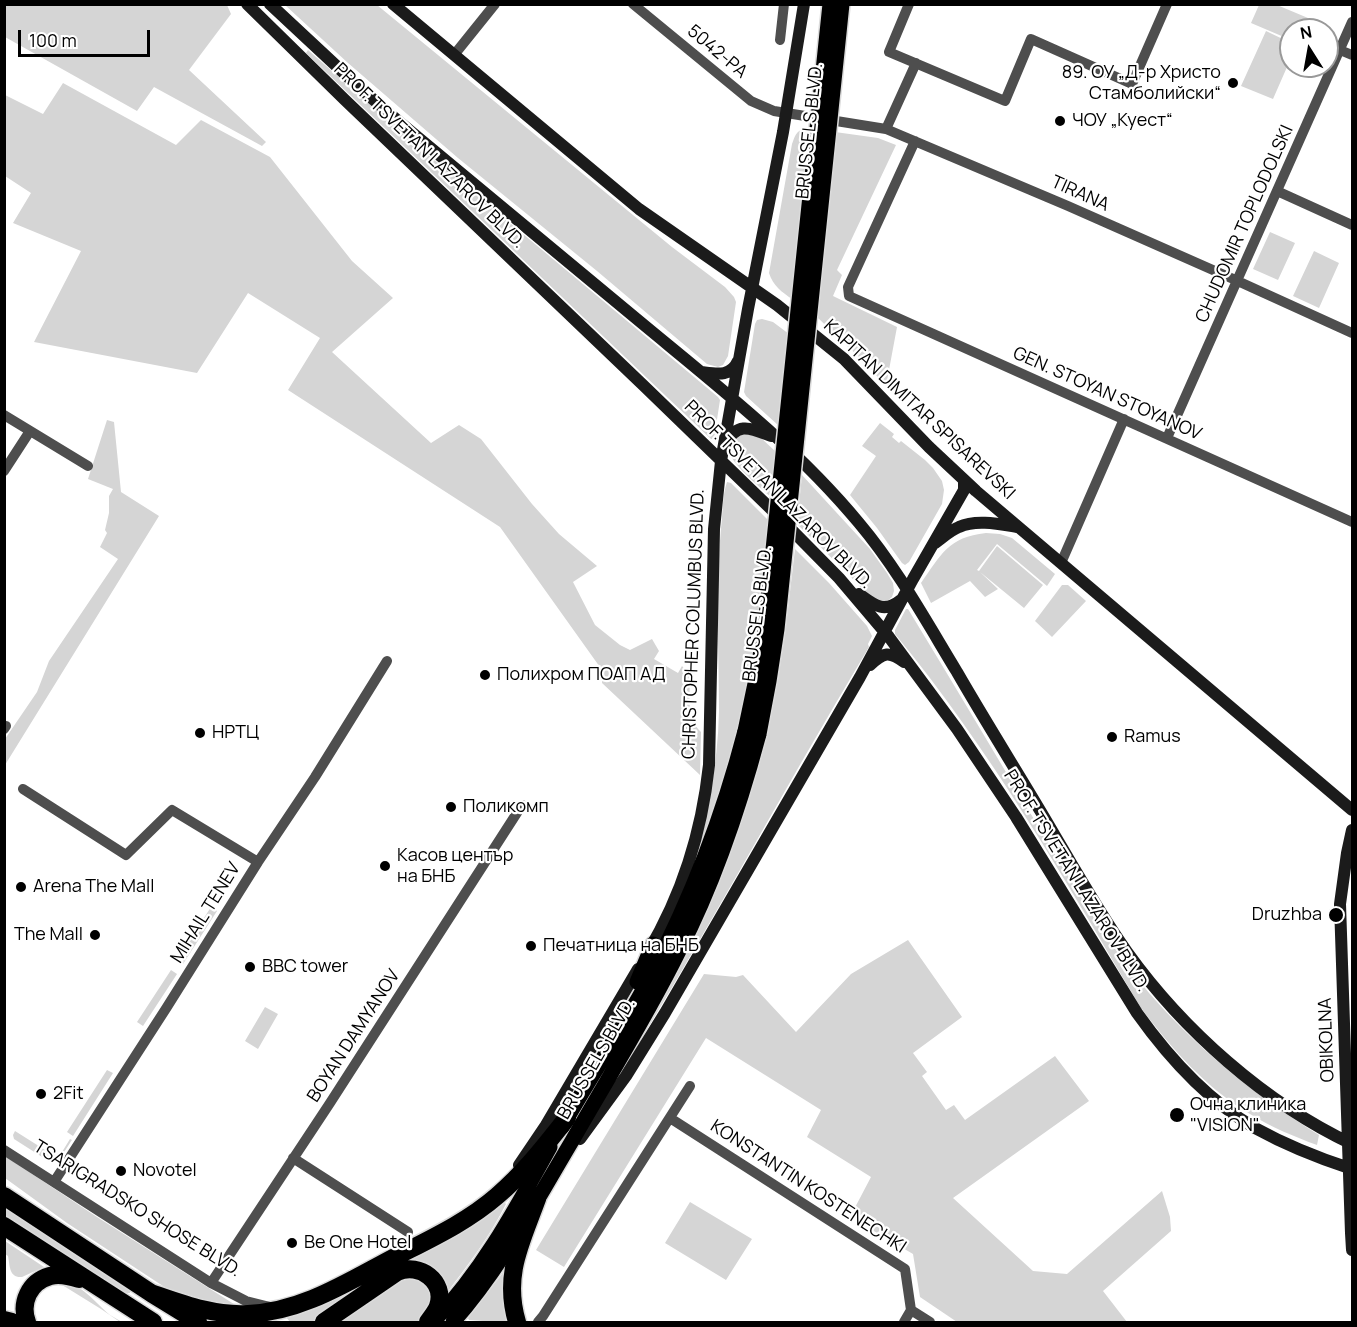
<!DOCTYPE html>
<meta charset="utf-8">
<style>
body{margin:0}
#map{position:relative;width:1357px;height:1327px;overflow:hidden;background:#fff;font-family:Manrope,sans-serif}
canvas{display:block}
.frame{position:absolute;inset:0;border:6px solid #000;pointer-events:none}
.north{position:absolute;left:1279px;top:18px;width:60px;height:60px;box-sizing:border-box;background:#fff;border:2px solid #999;border-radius:50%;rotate:349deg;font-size:16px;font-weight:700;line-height:24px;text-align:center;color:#000}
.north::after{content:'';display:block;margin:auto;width:21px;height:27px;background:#000;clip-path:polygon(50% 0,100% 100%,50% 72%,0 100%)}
.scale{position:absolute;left:18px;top:30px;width:132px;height:27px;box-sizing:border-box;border:3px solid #000;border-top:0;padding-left:8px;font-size:18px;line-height:21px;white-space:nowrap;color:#000;-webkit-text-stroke:4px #fff;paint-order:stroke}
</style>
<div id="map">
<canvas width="1357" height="1327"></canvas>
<div class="frame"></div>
<div class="north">N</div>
<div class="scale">100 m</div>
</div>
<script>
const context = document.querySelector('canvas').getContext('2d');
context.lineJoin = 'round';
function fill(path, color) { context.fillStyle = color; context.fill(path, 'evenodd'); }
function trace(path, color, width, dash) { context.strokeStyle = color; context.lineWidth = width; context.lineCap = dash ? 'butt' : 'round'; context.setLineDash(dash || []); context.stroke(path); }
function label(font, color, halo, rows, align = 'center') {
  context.font = font + ' Manrope,sans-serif'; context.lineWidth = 4.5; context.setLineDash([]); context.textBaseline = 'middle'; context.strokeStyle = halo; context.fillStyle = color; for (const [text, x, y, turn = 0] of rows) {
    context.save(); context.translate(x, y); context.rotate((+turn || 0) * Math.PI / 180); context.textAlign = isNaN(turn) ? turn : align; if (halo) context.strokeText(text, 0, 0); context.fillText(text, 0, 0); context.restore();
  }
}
const green = new Path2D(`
 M5,4L227,5L231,14L189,70L266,142L262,146L154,87L137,111L5,37Z
 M285,5H377L672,247L725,287L734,297L736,302L728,356L723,365L718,367L707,364L597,271L458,158L348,63Z
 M1259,5H1277L1308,18L1303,30H1291V40L1251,23Z
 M1266,31L1291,43V58L1273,99L1241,86Z
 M308,50L407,137L718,397L720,400L714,439H711L306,53Z
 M63,83L176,145L201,120L270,157L352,261L393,298L332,352L431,443L459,425L481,439L532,504L559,534L597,566L573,582L595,625L620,645L630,650L652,639L659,651L654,659L678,673L682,666L690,676C690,695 686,718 701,732L700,775L602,683V670L500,527L288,390L320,338L248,293L197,373L34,342L81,251L13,223L31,193L5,176V95L43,114Z
 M804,129H810L792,299C782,292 773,286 769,273L792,144C795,136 796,131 804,129Z
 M835,132L878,138L896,145L837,270L842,275L833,296L897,327L886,386L863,361L818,318Z
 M1270,232L1295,243L1278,280L1253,269Z
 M1314,251L1339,263L1319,308L1293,296Z
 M762,319L773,322L789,334L779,426L746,396L744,392L755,324L757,320Z
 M107,420L114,422L121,492L159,516L5,765V739L37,692L49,661L118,559L100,547L107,533L105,530L109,513V496L113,489L88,479Z
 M880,423L894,434L892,437L899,443L901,441L925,460L933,468L942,481L944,490L942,504L909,562L905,565L902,563L877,528L850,495L876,456L862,446Z
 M739,433L759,436L776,452L772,498C763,490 733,465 731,455C729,446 734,440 739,433Z
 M802,475L870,549L887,573L893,583L894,591L892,597L885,603L869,596L845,571L797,524Z
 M727,482L731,483L769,521L757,631L747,688L733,755L692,874C706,820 718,767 719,711C719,650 715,589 721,528C723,513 722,496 727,482Z
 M986,533L1000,534L1012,538L1055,574L1047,586L997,544L977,570L979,571L997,546L1043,585L1024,608L980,572L998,589L985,597L970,581L931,603L921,583C941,555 948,537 986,533Z
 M795,549L829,583L867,626L872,636L868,644L869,647C779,797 697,951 604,1100L727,858L759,763L778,679L785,634Z
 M1062,585H1068L1086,601L1052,637L1035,621Z
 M906,609H908C953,683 997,757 1041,831C1077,890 1111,951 1158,1003C1205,1055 1259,1098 1319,1135L1317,1145C1295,1137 1271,1127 1250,1114C1206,1088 1172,1049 1141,1008C1065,880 990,749 895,634V630Z
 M211,907L217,911L183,964L177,960Z
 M908,940L962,1017L913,1053L927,1072L922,1076L946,1110L954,1105L965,1120L1055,1056L1089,1101L953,1198L1033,1271L1067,1274L1162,1191L1170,1217L1171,1231L1103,1291L1127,1322H957L920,1297L913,1254L850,1217L871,1177L807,1137L821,1110L706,1038L564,1267L536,1250L704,974L736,977L743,975L796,1032L851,974Z
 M171,970L177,974L143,1026L137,1022Z
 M265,1007L278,1014L258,1049L245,1041Z
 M107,1070L113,1073L73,1136L67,1132Z
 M15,1131L53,1155L62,1152L70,1139L72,1140C66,1148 61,1161 50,1162L14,1139L13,1135Z
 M5,1156L97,1217L237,1306C213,1305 189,1298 166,1288L67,1223L5,1178Z
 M690,1202L752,1239L726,1280L665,1243Z
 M501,1203H505L506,1204C490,1236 468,1265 446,1294L424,1266L319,1319L315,1322H290L286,1317Z
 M4,1207L130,1289V1293H125L5,1215Z
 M5,1241L44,1267L22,1277C9,1278 10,1266 8,1256L5,1254Z
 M505,1270L512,1322C497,1322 483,1321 469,1320L468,1318Z
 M399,1276H420L433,1295L421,1322H332Z
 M59,1281C81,1282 94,1302 110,1315C114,1317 118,1320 122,1322H120L101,1309L59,1283C39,1284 27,1305 37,1322H35C25,1303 38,1283 59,1281Z`);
const street = new Path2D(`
 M633,4L751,101L774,111L886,129L1068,206L1231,278L1352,333
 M909,4L889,52L1005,101L1031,39L1132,84L1167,4
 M780,40L784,4
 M1340,50L1352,55
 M454,55L495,4
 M886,129L916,63
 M915,141L848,287L849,296L1352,522
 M1277,191L1352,225
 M4,415L88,466
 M1167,438L1352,22
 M4,471L30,431
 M1061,563L1124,419
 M4,729L6,726
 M23,789L126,855L172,810L258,862
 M670,1118L905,1269L911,1310L930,1322
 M4,1150L211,1283L246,1301L270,1307
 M293,1158L408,1232
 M54,1182L167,1007L258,862L315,777L387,661
 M211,1283L330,1103L522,805
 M538,1322L543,1316L690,1086
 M904,1322L911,1310`);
const secondary = new Path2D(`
 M247,4L345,100L643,385L771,509L839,578L889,637L957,729L1016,817L1137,1013C1169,1058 1207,1100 1255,1128C1284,1144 1321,1159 1352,1169
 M270,4L360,88L397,120C480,188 562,257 644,325C719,387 797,448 859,523C897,568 926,621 957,672C984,719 1013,765 1041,812C1069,859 1095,907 1127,952C1183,1030 1265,1103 1352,1144
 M393,4L639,209L777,305L844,359L929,447L976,491L1352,810
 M702,372C717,374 731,377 738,361
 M725,444C738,421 750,428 771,436
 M935,543C942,538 951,530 959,527C976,519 999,524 1017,527
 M859,594C874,605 884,614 901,600
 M870,665C884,652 889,651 904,662
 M1352,830L1347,853L1340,904L1351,1233L1352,1250
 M648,952C682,895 702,830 709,765L714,529L721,461L748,309L783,132L804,4
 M580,1139L626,1076L665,1013L860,677L913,579L964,490V481
 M519,1165L546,1125L638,969`);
const primary = new Path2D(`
 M637,982L653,944
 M562,1127C591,1076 623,1028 650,977C691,899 723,816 745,731
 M434,1321C483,1270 516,1208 550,1147
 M453,1322C501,1268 535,1203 572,1141C608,1078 647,1016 679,951C714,883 739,809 759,734`);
const highway = new Path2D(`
 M4,1196L151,1293L198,1322
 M4,1226L153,1322
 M151,1293C183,1304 214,1316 248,1314C302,1312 349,1281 395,1257C430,1239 467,1222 497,1196C524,1173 545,1146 567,1118
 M4,1320L12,1322
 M27,1322C20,1303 29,1282 50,1276C60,1273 70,1276 79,1279
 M324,1322L397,1272C420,1262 446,1282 438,1306C436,1312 431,1317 428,1322
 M517,1322C503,1275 521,1243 537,1199`);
const primaryBridge = new Path2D(`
 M745,731L757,674L765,626L830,4
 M759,734L769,681L777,629L842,4`);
const markers = [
 [1233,83,6,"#000"],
 [1060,121,6,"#000"],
 [485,675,6,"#000"],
 [200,733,6,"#000"],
 [1112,737,6,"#000"],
 [451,807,6,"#000"],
 [385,866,6,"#000"],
 [21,887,6,"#000"],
 [1336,915,8,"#000"],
 [95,935,6,"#000"],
 [531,946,6,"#000"],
 [250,967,6,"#000"],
 [41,1094,6,"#000"],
 [1177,1115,8,"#000"],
 [121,1171,6,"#000"],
 [292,1243,6,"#000"]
];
const streetNames = [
 ["5042-РА",717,52,40],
 ["BRUSSELS BLVD.",810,131,-84],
 ["PROF. TSVETAN LAZAROV BLVD.",429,156,44],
 ["TIRANA",1080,194,24],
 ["CHUDOMIR TOPLODOLSKI",1245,224,-66],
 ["GEN. STOYAN STOYANOV",1107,394,24],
 ["KAPITAN DIMITAR SPISAREVSKI",919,410,43],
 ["PROF. TSVETAN LAZAROV BLVD.",778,495,45],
 ["BRUSSELS BLVD.",758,614,-83],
 ["CHRISTOPHER COLUMBUS BLVD.",694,624,-88],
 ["PROF. TSVETAN LAZAROV BLVD.",1076,881,58],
 ["MIHAIL TENEV",206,913,-58],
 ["BOYAN DAMYANOV",354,1036,-57],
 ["OBIKOLNA",1327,1040,-92],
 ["BRUSSELS BLVD.",597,1059,-60],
 ["KONSTANTIN KOSTENECHKI",808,1187,33],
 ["TSARIGRADSKO SHOSE BLVD.",137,1209,32]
];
const poiNames = [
 ["89. ОУ „Д-р Христо",1221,73,"right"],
 ["Стамболийски“",1221,94,"right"],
 ["ЧОУ „Куест“",1072,121],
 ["Полихром ПОАП АД",497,675],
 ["НРТЦ",212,733],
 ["Ramus",1124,737],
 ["Поликомп",463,807],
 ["Касов център",397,856],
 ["на БНБ",397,877],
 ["Arena The Mall",33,887],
 ["Druzhba",1322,915,"right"],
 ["The Mall",83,935,"right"],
 ["Печатница на БНБ",543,946],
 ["BBC tower",262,967],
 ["2Fit",53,1094],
 ["Очна клиника",1190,1105],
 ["\"VISION\"",1190,1126],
 ["Novotel",133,1171],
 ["Be One Hotel",304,1243]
];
fill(green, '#d5d5d5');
trace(primary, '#dbdbdb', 18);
trace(highway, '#dbdbdb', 21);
trace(street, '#4e4e4e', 10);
trace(secondary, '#1b1b1b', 12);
trace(primary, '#000', 15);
trace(highway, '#000', 18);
trace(primaryBridge, '#dbdbdb', 18, []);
trace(primaryBridge, '#000', 15);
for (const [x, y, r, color] of markers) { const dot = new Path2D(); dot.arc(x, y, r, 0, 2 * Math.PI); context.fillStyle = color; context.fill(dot); trace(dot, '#fff', 2); }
label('18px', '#000', '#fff', streetNames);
label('18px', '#000', '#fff', poiNames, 'left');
</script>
